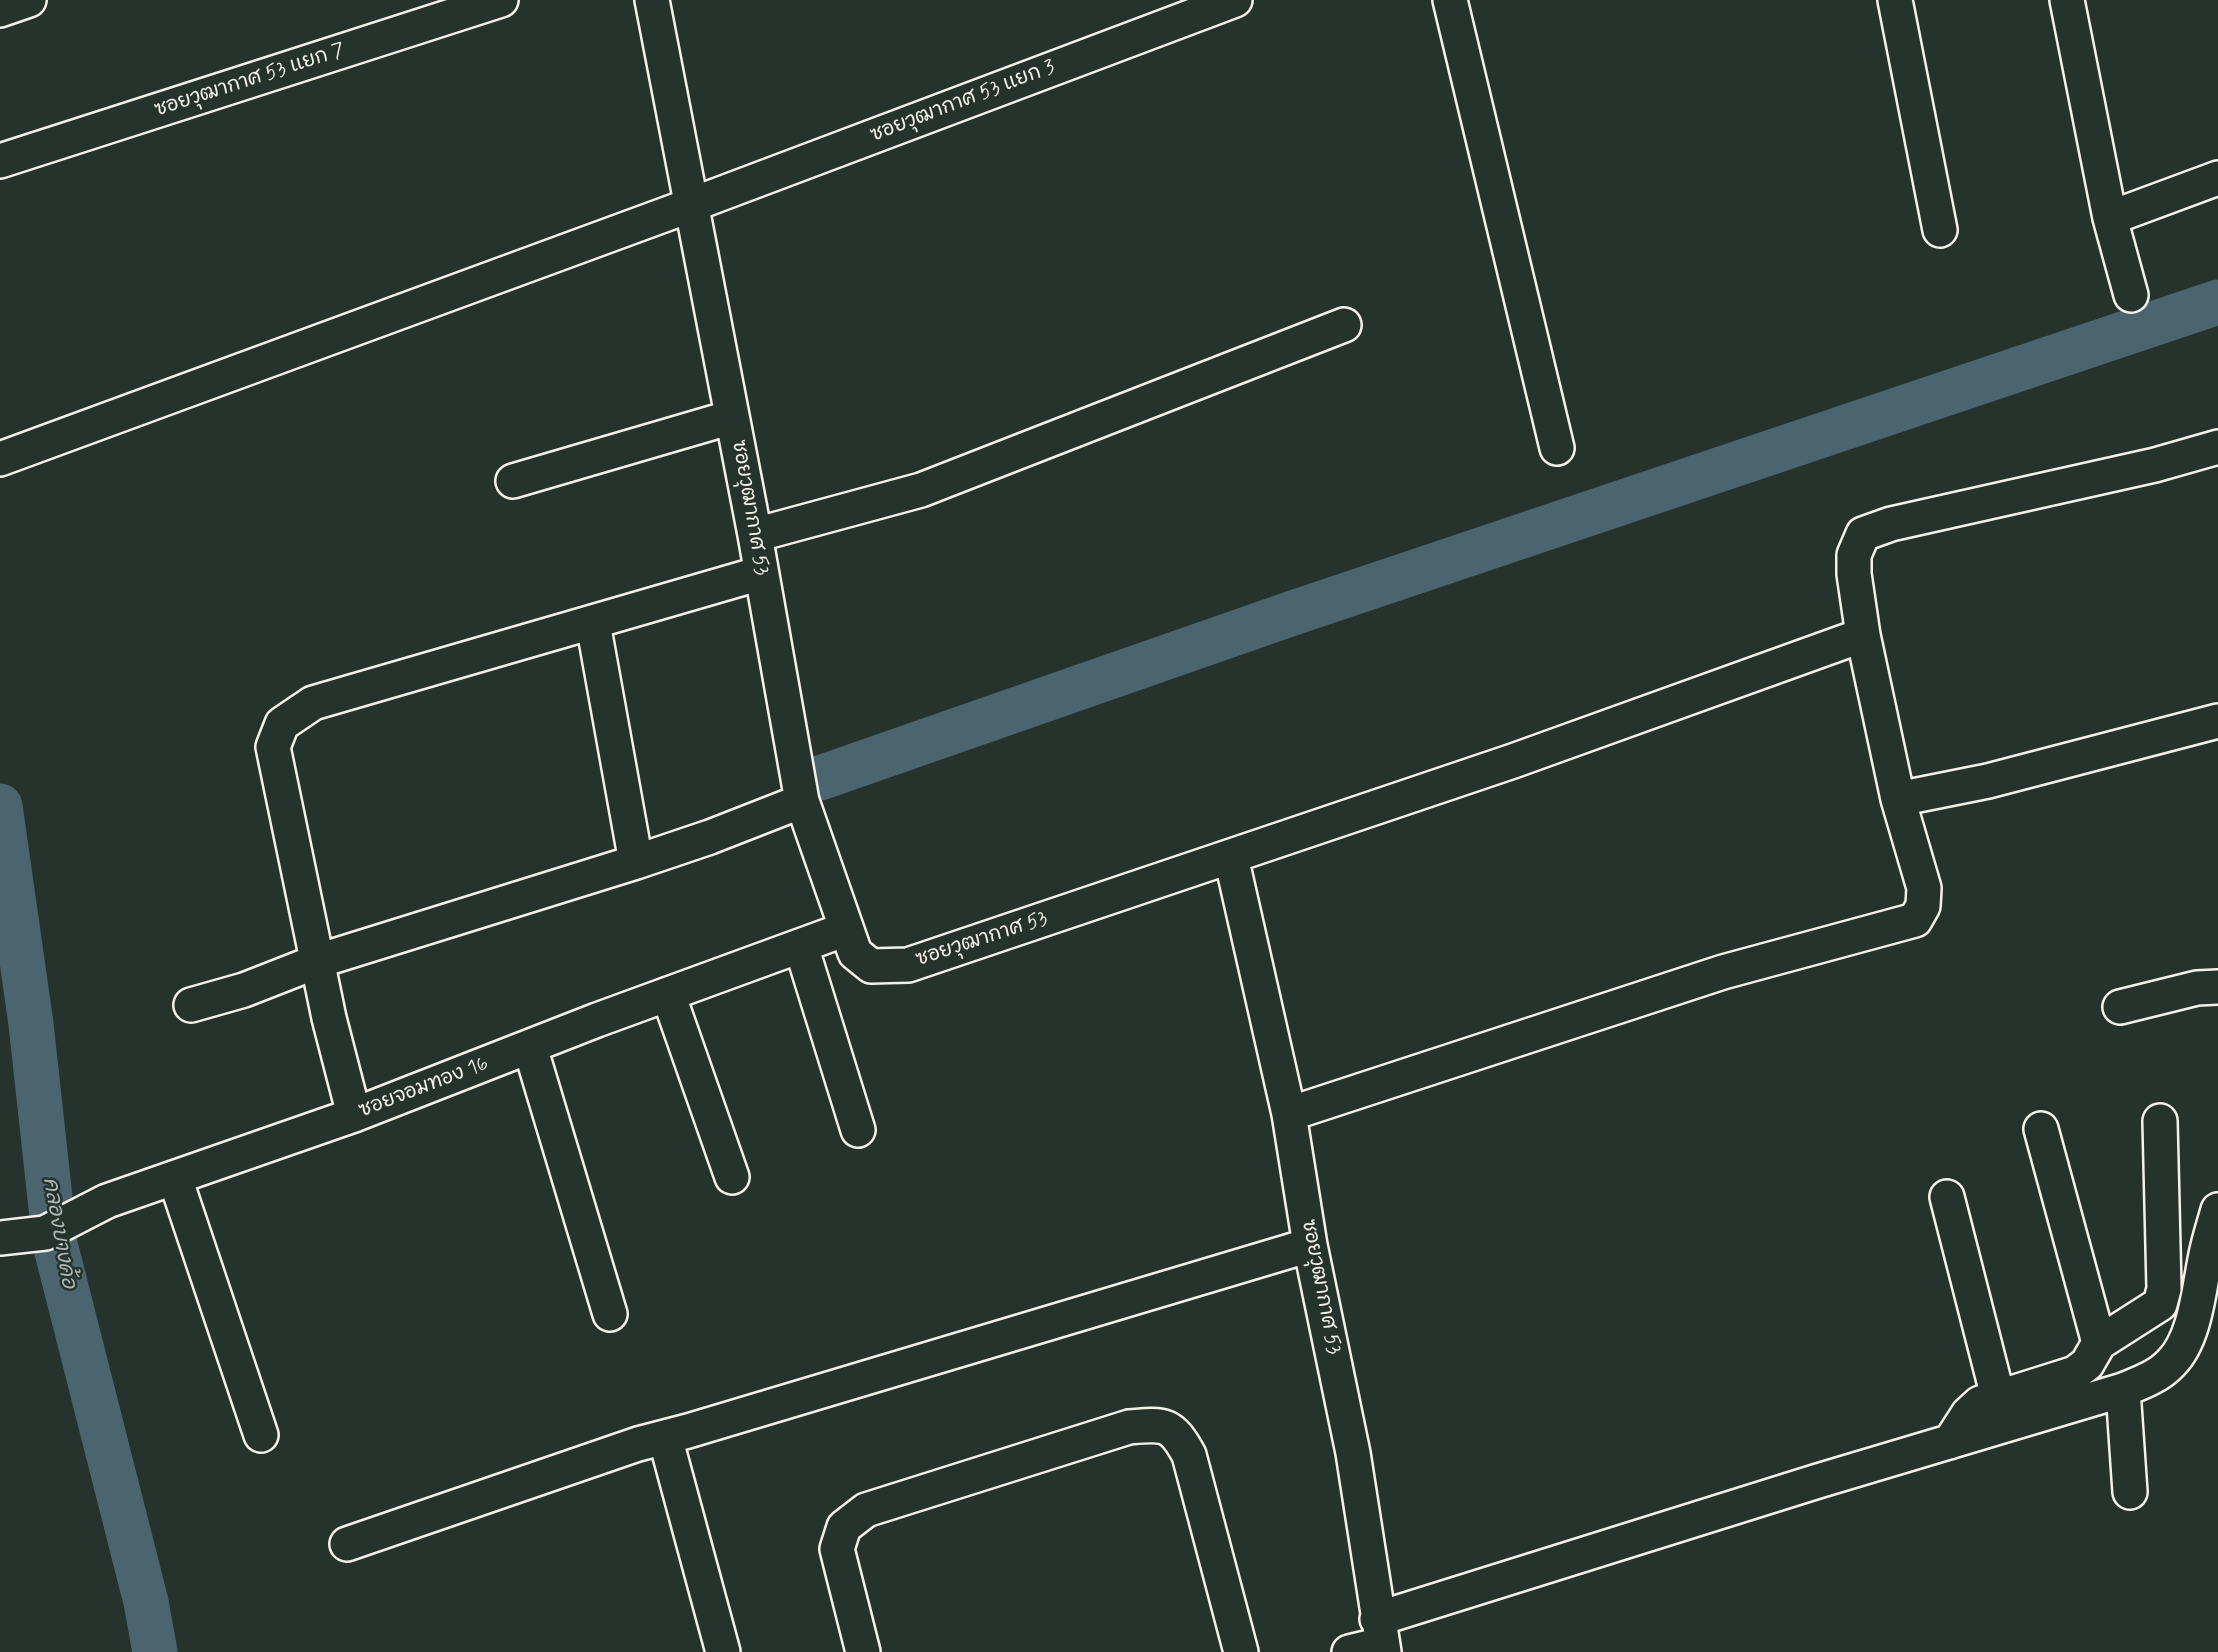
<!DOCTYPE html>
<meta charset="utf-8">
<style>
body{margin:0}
canvas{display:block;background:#26332d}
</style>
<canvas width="2218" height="1652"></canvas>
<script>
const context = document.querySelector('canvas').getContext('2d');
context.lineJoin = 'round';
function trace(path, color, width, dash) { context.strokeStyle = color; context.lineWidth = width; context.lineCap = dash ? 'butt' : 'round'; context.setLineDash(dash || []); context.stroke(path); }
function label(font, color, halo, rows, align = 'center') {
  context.font = font + ' Mynerve,"Playpen Sans Thai",sans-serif'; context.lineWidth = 5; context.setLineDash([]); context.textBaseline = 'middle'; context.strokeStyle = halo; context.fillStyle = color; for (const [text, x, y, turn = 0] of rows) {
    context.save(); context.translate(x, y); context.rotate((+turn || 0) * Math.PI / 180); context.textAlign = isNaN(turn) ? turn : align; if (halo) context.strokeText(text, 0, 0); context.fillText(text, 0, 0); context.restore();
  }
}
const canal = new Path2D(`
 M820,778L1290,614L2218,302
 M0,806L31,1024L55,1244L146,1602L155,1652`);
const minor = new Path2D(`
 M652,0L755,535L802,801L855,953L871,966L908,965L1513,761L1863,635
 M1450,0L1557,448
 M1895,0L1940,230
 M2067,0L2110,218L2131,295
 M0,10L29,0
 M0,161L501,0
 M2110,218L2218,178
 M0,459L691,205L1235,0
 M513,481L732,417
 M755,535L921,490L1344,325
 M593,623L636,862
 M1898,799L1988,781L2218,721
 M1231,857L1289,1114L1310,1245L1353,1453L1384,1652
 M801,946L858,1130
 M668,994L732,1177
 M191,1005L244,990L318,961L636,862L710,837L802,801
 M2120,1007L2197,988L2218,987
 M530,1047L610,1314
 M1289,1114L1723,972L1915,920L1923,906L1924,888L1898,799L1863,635L1854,574V555L1863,534L1891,524L2155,465L2218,447
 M354,1115L329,1018L273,747L282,724L313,703L761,573
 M2041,1129L2099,1343
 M175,1178L261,1435
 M1947,1197L1998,1397
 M0,1238L45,1233L107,1201L354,1115L597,1020L846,929
 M2123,1390L2130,1492
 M665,1437L723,1652
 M1950,1442L1968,1414L1980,1403L2075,1373L2087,1364L2099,1343L2160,1304L2164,1289L2160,1121
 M347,1544L638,1444L688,1431L1310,1245
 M1377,1619L1818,1481L2123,1390C2140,1383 2158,1377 2171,1363C2197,1337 2199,1284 2207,1250C2210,1237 2214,1224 2218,1210
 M863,1652L837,1549L844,1527L866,1510L1129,1427C1164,1424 1171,1422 1189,1455L1241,1652
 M1349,1652L1382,1644`);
const streetNames = [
 ["ซอยวุฒากาศ 53 แยก 7",250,81,-18],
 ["ซอยวุฒากาศ 53 แยก 3",963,102,-21],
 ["ซอยวุฒากาศ 53",749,508,80],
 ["ซอยวุฒากาศ 53",982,940,-18],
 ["ซอยจอมทอง 16",424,1088,-21],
 ["ซอยวุฒากาศ 53",1320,1287,79]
];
const waterNames = [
 ["คลองบางค้อ",58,1233,80]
];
trace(canal, '#4a6570', 45);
trace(minor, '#f4f1e8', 38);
trace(minor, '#26332d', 33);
label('20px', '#f4f1e8', '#26332d', streetNames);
label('italic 21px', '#b0b9b8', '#26332d', waterNames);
</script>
